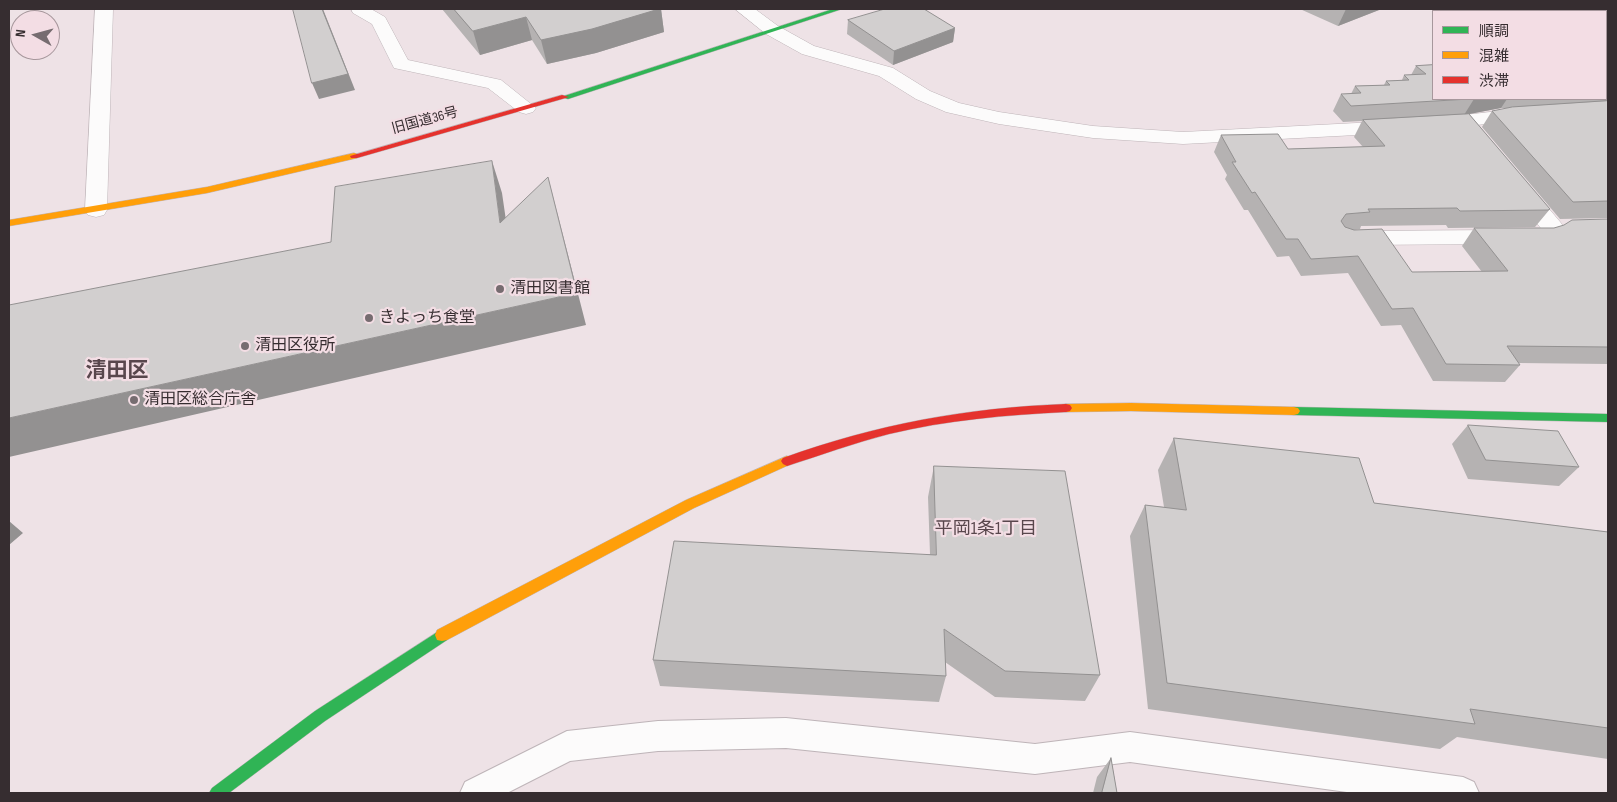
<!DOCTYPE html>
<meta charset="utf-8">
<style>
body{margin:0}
#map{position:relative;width:1617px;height:802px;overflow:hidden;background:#eee2e6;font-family:"Sofia Sans Condensed","Noto Sans JP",sans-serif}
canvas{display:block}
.frame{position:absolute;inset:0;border:10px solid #362d30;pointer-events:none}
.legend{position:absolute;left:1432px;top:10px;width:175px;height:90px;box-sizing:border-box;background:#f3dde4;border:1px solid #a7979c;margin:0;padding:6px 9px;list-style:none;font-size:15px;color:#362d30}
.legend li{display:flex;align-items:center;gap:10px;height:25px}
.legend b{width:25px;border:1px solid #a7979c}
.north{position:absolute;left:10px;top:10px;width:50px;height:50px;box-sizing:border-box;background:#f3dde4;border:1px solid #a7979c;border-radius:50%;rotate:277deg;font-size:14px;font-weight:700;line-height:20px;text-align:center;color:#362d30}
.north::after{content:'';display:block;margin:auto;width:18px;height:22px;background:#766c70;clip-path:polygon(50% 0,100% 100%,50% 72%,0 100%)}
</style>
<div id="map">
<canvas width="1617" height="802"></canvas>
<div class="frame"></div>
<ul class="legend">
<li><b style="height:6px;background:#30b455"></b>順調</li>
<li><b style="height:6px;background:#ff9f0a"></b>混雑</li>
<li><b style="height:6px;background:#e5322d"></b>渋滞</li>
</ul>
<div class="north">N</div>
</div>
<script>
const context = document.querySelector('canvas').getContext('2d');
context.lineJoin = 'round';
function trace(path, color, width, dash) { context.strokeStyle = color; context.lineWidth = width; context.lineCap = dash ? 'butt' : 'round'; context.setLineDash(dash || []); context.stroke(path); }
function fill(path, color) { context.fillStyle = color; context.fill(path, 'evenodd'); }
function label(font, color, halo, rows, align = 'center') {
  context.font = font + ' "Sofia Sans Condensed","Noto Sans JP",sans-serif'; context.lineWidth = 4.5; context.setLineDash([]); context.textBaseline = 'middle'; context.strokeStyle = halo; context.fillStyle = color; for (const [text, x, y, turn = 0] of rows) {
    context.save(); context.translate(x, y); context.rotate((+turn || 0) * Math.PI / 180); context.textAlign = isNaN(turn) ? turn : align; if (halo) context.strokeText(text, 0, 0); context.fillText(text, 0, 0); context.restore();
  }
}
const lane = new Path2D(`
 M786,718L1035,744L1130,732L1463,777L1474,782L1479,793H1354L1130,762L1035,774L786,748L658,751L570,761L507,793H460L465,782L567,731L658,721Z`);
const street = new Path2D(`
 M95,9H113L107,210L104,215L96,217L88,215L85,210Z
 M351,9H371L385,17L408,60L501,80L536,108L533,112L526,114L519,112L488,88L394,68L372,24L353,13Z
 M735,9H755L778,26L814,46L893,68L930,91L959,103L999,112L1093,126L1183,132L1395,121L1402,123L1405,127L1402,131L1395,133L1183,144L1093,138L999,124L946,112L916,99L879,76L802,54L766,34Z
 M1525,108L1532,110L1535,114L1532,118L1438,130L1431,128L1428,124L1431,120L1438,118Z
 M1520,182L1528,184L1561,223L1564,228L1561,233L1553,235L1545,233L1512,194L1509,189L1512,184Z
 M1506,230L1514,232L1518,237L1514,242L1506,244L1352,245L1344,243L1340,238L1344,233L1352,231Z`);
const fast = new Path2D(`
 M833,9H842L568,99L561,97Z
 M1294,407L1608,414V422L1294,415L1290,414L1288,411L1290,408Z
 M442,629L447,630L449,635L447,640L325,721L229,793H209L212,788L315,711Z`);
const slow = new Path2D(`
 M354,153L357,154V158L207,193L9,226V220L207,187Z
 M1131,403L1294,407L1298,408L1300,411L1298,414L1294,415L1131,411L1066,412L1062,411L1060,408L1062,405L1066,404Z
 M787,456L791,458L793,461L791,464L694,508L447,640L442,641L437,640L435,635L437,630L686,500Z`);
const jam = new Path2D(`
 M562,95L569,97L357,158H351L350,156Z
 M1066,404L1070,405L1072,408L1070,411L1066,412C1006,415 947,420 889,434C854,443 821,455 787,466L783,464L781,461L783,458C878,424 965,408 1066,404Z`);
const wall = new Path2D(`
 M442,9H661L664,32L596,53L547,64L532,40L480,55Z
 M1300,9H1379V10L1338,26Z
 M1608,9V218L1560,219L1482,127L1492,111L1509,108H1501L1469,114L1550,209L1535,227L1448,228L1446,225L1361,226L1360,229L1354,230L1412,272H1482L1462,246L1474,228H1554L1608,219V364L1519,363L1520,365L1505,382L1433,381L1401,325L1381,326L1348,273L1301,276L1289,256L1277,257L1248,210H1244L1225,179L1227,175L1214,152L1221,135L1288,149L1363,147L1354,137L1362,121L1343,122L1333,111L1341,94H1351L1355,86L1384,85L1386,81L1402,80L1404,75H1411L1416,66L1433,65V99H1606V11Z
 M848,20L955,28L953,42L893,65L847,34Z
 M1468,425L1579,467L1559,486L1468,479L1452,444Z
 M1174,438L1374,503L1608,532V759L1457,737L1440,749L1148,709L1130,536L1145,505L1164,507L1158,470Z
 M934,466L1100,675L1085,701L995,697L945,662L946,676L939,702L660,686L653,660L930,554L928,497Z
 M1111,758L1117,793H1093L1097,777Z`);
const shadedWall = new Path2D(`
 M323,9L355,90L319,99L312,83Z
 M659,9H661L664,32L596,53L547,64L541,40Z
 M1346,9H1379V10L1338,26Z
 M526,17L532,40L480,55L473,31Z
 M955,28L953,42L893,65L894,51Z
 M1474,99H1507L1501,108L1464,115Z
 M492,161L502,193L511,255L500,223Z
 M548,177L586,325L9,457V418L577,293Z
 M9,521L23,533L9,545Z`);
const building = new Path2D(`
 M293,9H322L348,74L312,83Z
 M454,9H659L592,29L541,40L526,17L473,31Z
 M885,9H924L955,28L894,51L848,20Z
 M1565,9H1608V86H1606V11H1560Z
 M1433,65V99H1469L1351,106L1341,94L1361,93L1355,86L1390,85L1386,81L1409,80L1404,75L1426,74L1416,66Z
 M1608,101V201L1573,202L1492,111L1512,107Z
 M1469,114L1550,209L1548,210L1460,211L1457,208L1368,209L1370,212L1346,214L1341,221L1345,227L1354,230L1382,229L1412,272L1508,271L1474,228H1554L1564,225L1572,220L1608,219V347L1507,346L1520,365L1446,364L1413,308L1392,309L1358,256L1311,259L1298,239H1286L1255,192L1252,193L1232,162H1236L1221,135L1278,134L1288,149L1385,146L1363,120Z
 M492,161L500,223L548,177L577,293L9,418V305L331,242L335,187Z
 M1468,425L1558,431L1579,467L1486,460Z
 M1174,438L1359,458L1374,503L1608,532V728L1470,709L1475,724L1167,683L1145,505L1186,510Z
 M934,466L1065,471L1100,675L1005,671L944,629L946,676L653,660L674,541L936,555Z
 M1111,758L1117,793H1102Z`);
const markers = [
 [500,289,5,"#766c70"],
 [369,318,5,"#766c70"],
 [245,346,5,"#766c70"],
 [134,400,5,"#766c70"]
];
const farStreetnames = [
 ["旧国道36号",425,121,-15]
];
const poiNames = [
 ["清田図書館",510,289],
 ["きよっち食堂",379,318],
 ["清田区役所",255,346],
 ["清田区総合庁舎",144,400]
];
const neighbourhoodNames = [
 ["平岡1条1丁目",986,529]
];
const districtNames = [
 ["清田区",117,372]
];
trace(lane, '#beb4b8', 2);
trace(street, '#beb4b8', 1);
trace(fast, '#beb4b8', 1);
trace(slow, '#beb4b8', 1);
trace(jam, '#beb4b8', 1);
fill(lane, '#fcfbfb');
fill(street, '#fcfbfb');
fill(fast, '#30b455');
fill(slow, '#ff9f0a');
fill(jam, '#e5322d');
fill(wall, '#b5b2b2');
fill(shadedWall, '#939191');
fill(building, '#d2cfcf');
trace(building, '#939191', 1);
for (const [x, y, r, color] of markers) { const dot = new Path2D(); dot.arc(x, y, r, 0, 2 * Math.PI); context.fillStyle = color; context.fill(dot); trace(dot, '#f3dde4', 2); }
label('14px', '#362d30', '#f3dde4', farStreetnames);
label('16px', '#362d30', '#f3dde4', poiNames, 'left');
label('18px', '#59474d', '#f3dde4', neighbourhoodNames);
label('bold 21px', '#59474d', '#f3dde4', districtNames);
</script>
